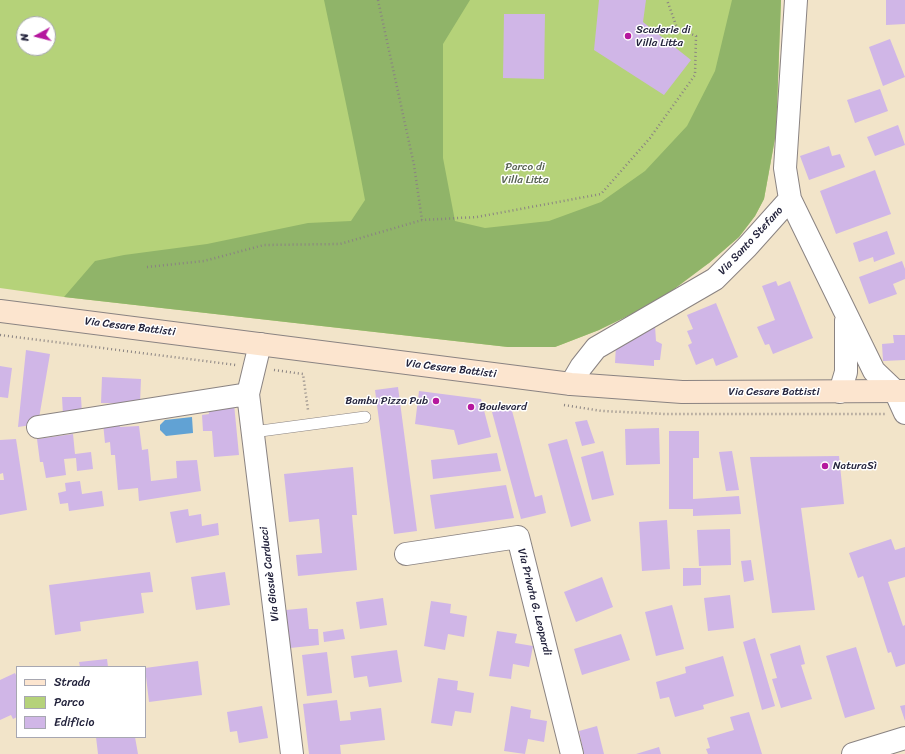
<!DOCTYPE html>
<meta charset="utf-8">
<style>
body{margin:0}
#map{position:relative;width:905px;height:754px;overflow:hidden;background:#f2e4c9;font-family:Sriracha,sans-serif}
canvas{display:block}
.legend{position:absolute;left:16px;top:666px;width:130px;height:72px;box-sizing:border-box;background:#fff;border:1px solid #a7a7b1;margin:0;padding:5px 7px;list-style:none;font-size:12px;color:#22223b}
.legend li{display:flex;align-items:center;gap:8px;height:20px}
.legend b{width:20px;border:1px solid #a7a7b1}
.north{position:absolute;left:16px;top:16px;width:40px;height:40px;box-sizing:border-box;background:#fff;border:1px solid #a7a7b1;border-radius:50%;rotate:263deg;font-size:11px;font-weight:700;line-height:16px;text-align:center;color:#22223b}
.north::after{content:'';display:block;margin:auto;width:14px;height:18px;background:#b5179e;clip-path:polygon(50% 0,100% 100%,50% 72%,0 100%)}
</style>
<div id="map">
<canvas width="905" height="754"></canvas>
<ul class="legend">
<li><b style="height:5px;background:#fce5cf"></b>Strada</li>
<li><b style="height:11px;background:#b5d279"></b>Parco</li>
<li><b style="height:11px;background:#d0b6e7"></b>Edificio</li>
</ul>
<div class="north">N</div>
</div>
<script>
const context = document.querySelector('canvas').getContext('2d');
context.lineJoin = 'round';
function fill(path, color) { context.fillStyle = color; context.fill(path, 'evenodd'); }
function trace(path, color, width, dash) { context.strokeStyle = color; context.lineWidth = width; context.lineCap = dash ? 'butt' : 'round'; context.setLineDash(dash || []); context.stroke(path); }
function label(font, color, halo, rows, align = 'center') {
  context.font = font + ' Sriracha,sans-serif'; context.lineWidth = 3; context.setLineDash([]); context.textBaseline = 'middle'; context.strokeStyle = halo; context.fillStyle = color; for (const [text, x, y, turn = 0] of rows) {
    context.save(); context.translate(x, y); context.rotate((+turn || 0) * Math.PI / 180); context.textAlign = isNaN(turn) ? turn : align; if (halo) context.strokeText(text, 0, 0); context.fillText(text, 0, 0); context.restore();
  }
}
const green = new Path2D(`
 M0,0H781L776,133L764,199L755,216L739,237L709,263L599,330L555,347H508L64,297L0,288ZM24,24H48V48H24Z`);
const forest = new Path2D(`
 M324,0H470L443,44V158L455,221L485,228L549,221L601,202L645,171L687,126L715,71L732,0H781L776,133L764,199L755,216L739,237L709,263L657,302L599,330L555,347H508L64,297L95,261L124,255L207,244L308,223L351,221L365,200C353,133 338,67 324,0Z`);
const water = new Path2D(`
 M192,417L193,433L166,436L160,430V425L165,420Z`);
const building = new Path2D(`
 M599,0H646L643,22L691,60L664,95L594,50Z
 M886,0H905V24L886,25Z
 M504,14H545L544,79L503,78Z
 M890,39L905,77L883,86L869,47Z
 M880,89L888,111L855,123L847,100Z
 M898,125L905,145L875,156L867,137Z
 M829,146L832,156L840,154L845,167L809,180L800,156Z
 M875,170L891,214L836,234L820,191Z
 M887,231L895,254L874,262L873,257L859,262L853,243Z
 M902,261L905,269V279L893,284L897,294L869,304L859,277Z
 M776,281L778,286L790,281L813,338L773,354L769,344L765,345L757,327L775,320L762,286Z
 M716,303L738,357L716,366L713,358L696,365L688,345L692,343L687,331L693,329L687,315Z
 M655,326L656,341L662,344L660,360H654V366L615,363L616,345Z
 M893,335H905V360L883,361L882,344L894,343Z
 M26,350L50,354L38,424L18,427Z
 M0,366L12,368L8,398L0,397Z
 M102,377L141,379L140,404L101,403Z
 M398,387L417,531L394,534L375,390Z
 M419,391L481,399L491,437L458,445L454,430L415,424Z
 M62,397H81L82,414L63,415Z
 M234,404L239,455L214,457L212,431H203L202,415L209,414L208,406Z
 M511,407L535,497L542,495L546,513L521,519L492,412Z
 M587,420L595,443L582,446L575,422Z
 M119,421L120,427L139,426L142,450L148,449L151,481L177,478L176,461L197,460L201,491L139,501L138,488L118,490L115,455H111L110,442L105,443L103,423Z
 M659,428L660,464L626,465L625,429Z
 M669,431H699V458H693V499L739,496L741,514L693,516V509H669Z
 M73,434L75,454L91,452L93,469L77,471L76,458L64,459L66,475L46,478L43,462H40L37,439Z
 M16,439L27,510L0,515V480H4L3,473L0,474V440Z
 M567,439L591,521L571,527L548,444Z
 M603,451L614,495L592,500L581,457Z
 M732,451L739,490L726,491L719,452Z
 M497,453L501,471L433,479L431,460Z
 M839,456L844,504L801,508L815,610L772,613L750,457Z
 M353,467L357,515H352L357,570L298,576L296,555L322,553L319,519L289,522L284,474Z
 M80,481L82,494L102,491L104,506L69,511L68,503L60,504L58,493L66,491L65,483Z
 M506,485L514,518L435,529L430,495Z
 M188,509L189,516L201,514L202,526L218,523L219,535L176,543L170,512Z
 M667,520L670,569L642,571L639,522Z
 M730,529L731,565L699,566L697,530Z
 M891,539L895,550L905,547V577L888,582L903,626L905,625V664L896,667L891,652L888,653L863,576L858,578L849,553Z
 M751,560L754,580L744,582L741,561Z
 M683,568H701V585L683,586Z
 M150,572L153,592L141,593L144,613L80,622L81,631L55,635L49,585Z
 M225,572L230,605L196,610L191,577Z
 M602,577L613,607L576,622L564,592Z
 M730,595L734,628L708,631L704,598Z
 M383,598L387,625L360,629L356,602Z
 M431,601L451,604L450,613L467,616L464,637L448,634L445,650L424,646Z
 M672,605L684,649L656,656L645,612Z
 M307,608L309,629H318L319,645L290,648L286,610Z
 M343,629L345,639L324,642L323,632Z
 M497,631L517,634L515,643L533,646L529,667L513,664L511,679L489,676Z
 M621,634L630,660L582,675L574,649Z
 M755,638L775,706L762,710L743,642Z
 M800,645L805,664L801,665L812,699L781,708L772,679L777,678L770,654Z
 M856,647L875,709L845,718L826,656Z
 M397,650L402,682L369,687L367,676L354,678L351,656Z
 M327,652L332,693L307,696L302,655Z
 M723,656L734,696L703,705L704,709L675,717L669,697L660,699L656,682L686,673L685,667Z
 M107,659L108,667H80L79,662Z
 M198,661L202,695L149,702L145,668Z
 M15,673L17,677V717L13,719L11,715L0,720V680Z
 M438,678L458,681L457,690L474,693L471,713L455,711L452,726L431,723Z
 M337,700L340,721L351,720L350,712L381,708L385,740L340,745L341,754H309L303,704Z
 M905,705V721L900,706Z
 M262,706L268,738L239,743L237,731L230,732L227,712Z
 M511,706L531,710L530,718L547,721L544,742L528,739L525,754L504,751Z
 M749,712L762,754H708L706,749L710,748L707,738L734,730L730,717Z
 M597,726L604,754H584L579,731Z
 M96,737H135L138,754H98Z
 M659,747L661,754H636Z`);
const path = new Path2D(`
 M378,0L414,165L422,220
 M147,267L204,261L264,245L340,244L422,220L477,217L601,194L650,138L695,75L696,36L677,28L667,0
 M0,335L236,365
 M274,370L303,374L308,410
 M564,405L602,411L666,414H885`);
const lane = new Path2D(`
 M253,432L365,417`);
const street = new Path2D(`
 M796,0L785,168L790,199L874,371L895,391L905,413
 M260,344L248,394L292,754
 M571,384L581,367L596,348L715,279L747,247L790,199
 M840,392L846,372V321
 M38,427L248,394
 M406,554L518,537L572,754
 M853,754L905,738`);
const secondary = new Path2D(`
 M0,311L571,384L682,392L905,391`);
const markers = [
 [628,36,4,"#b5179e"],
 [436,401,4,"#b5179e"],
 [471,407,4,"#b5179e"],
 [825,466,4,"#b5179e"]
];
const poiNames = [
 ["Scuderie di",636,30],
 ["Villa Litta",636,43],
 ["Bambu Pizza Pub",428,401,"right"],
 ["Boulevard",479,407],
 ["NaturaSì",833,466]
];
const parkNames = [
 ["Parco di",525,167],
 ["Villa Litta",525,180]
];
const streetNames = [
 ["Via Santo Stefano",751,241,-47],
 ["Via Cesare Battisti",130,327,7],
 ["Via Cesare Battisti",451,369,7],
 ["Via Cesare Battisti",774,392],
 ["Via Giosuè Carducci",270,574,-97],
 ["Via Privata G. Leopardi",534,602,76]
];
fill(green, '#b5d279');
fill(forest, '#90b469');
fill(water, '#61a2d4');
fill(building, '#d0b6e7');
trace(lane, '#8a8382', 12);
trace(street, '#8a8382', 24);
trace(secondary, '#8a8382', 24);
trace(path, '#8a8382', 2.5, [1, 3]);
trace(lane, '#fff', 11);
trace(street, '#fff', 22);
trace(secondary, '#fce5cf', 22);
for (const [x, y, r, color] of markers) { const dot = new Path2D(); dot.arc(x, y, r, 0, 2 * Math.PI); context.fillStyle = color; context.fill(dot); trace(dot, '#fff', 1.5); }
label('11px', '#22223b', '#fff', poiNames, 'left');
label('11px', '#556051', '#fff', parkNames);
label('11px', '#22223b', '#fff', streetNames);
</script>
